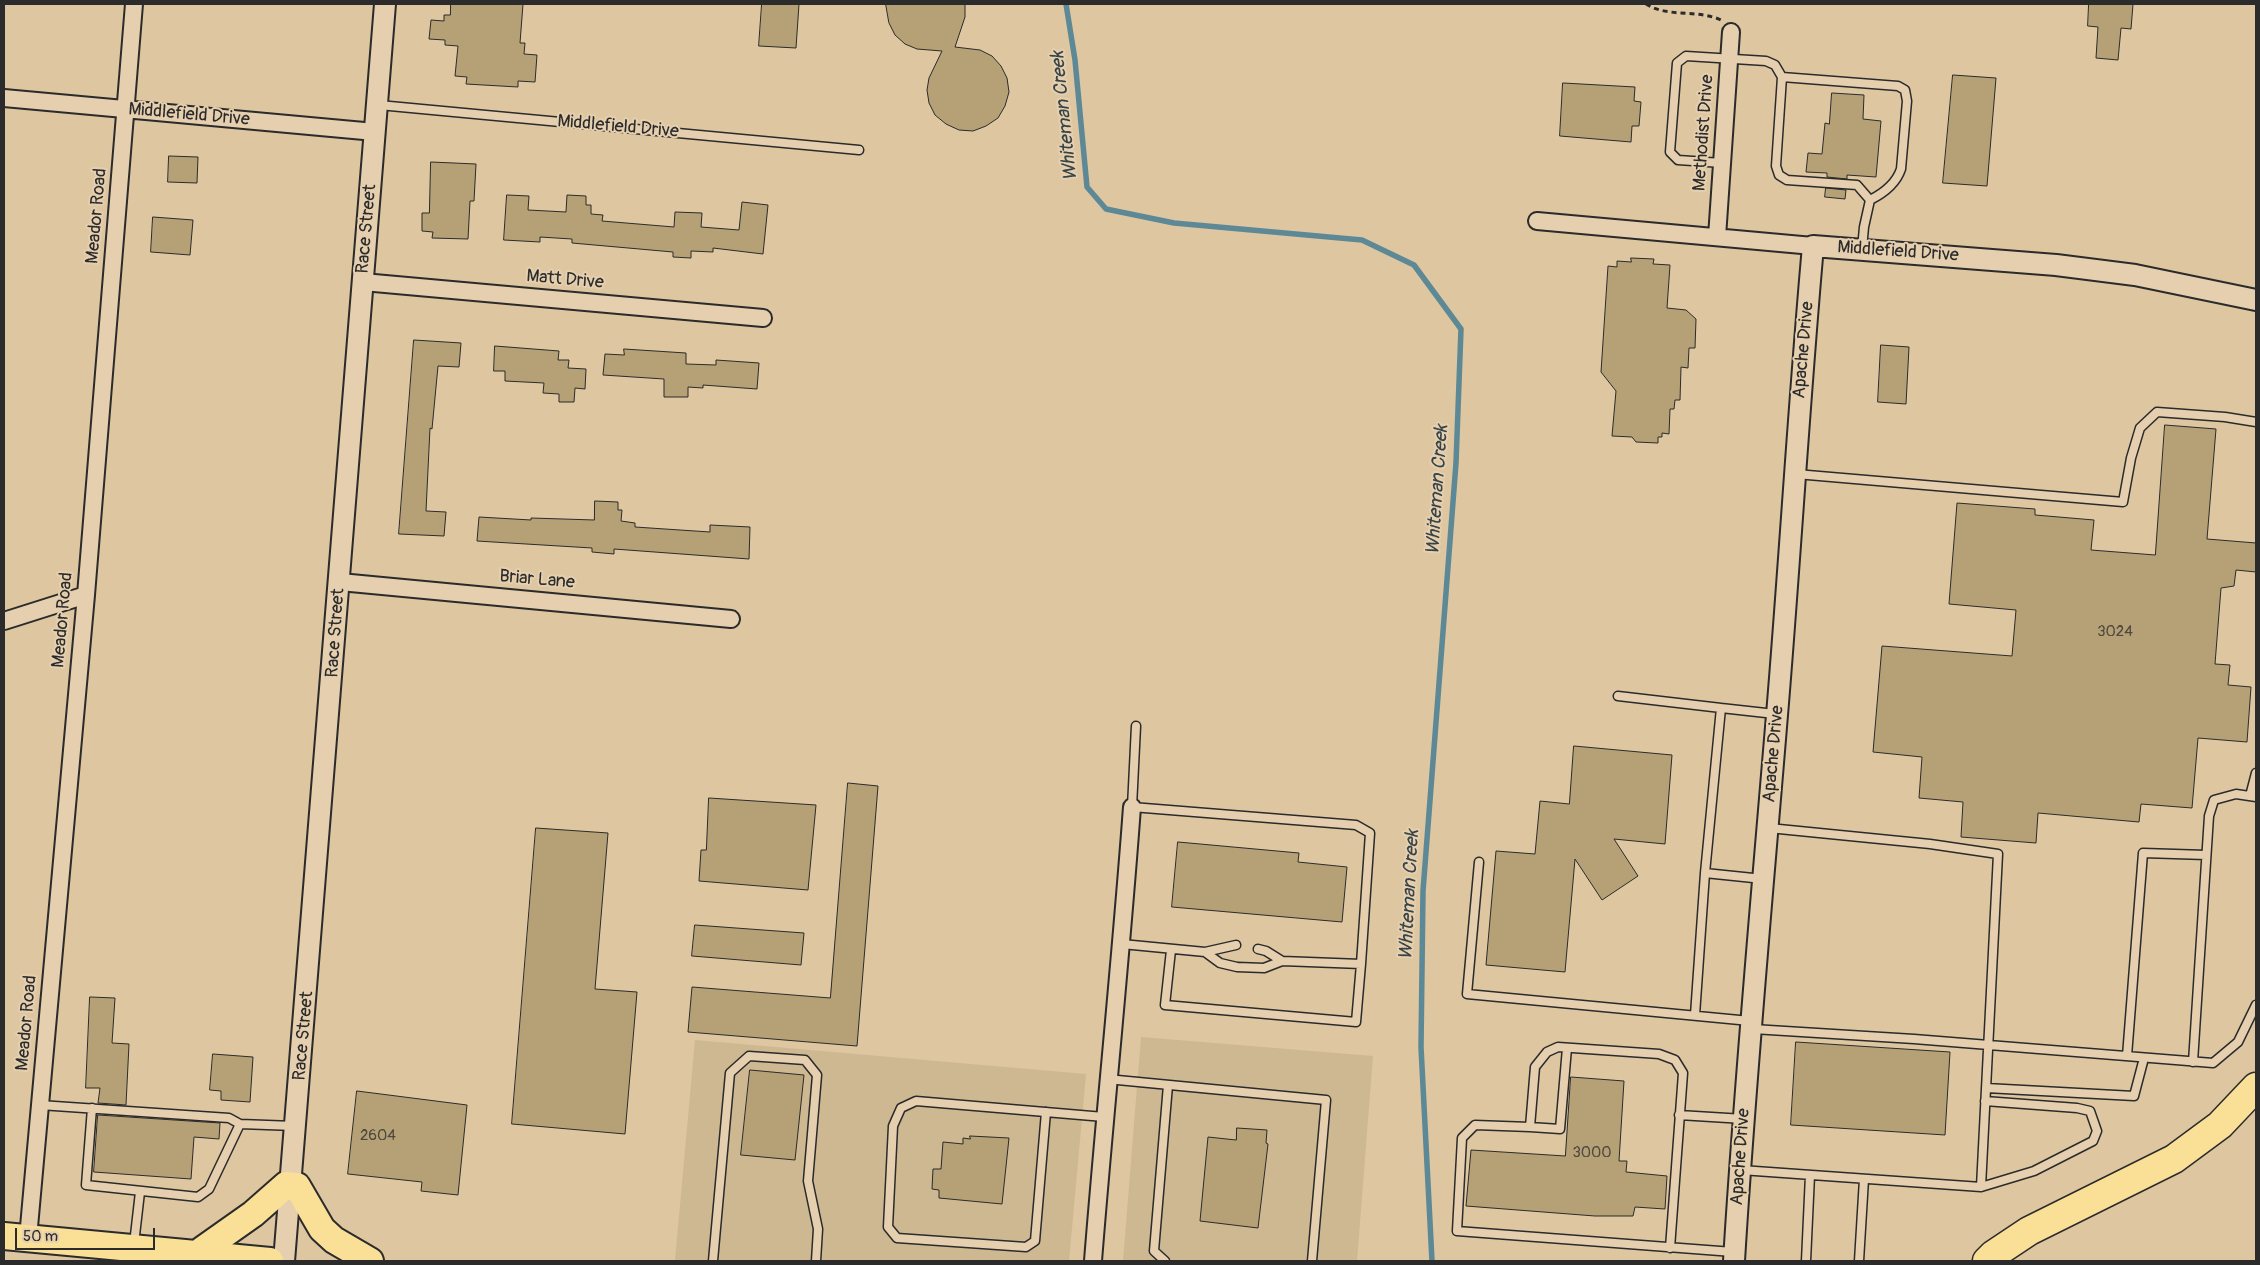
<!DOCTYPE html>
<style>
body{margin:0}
#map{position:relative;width:2260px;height:1265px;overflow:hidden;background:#ddc6a0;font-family:Pangolin,sans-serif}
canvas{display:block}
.frame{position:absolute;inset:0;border:5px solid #2b2b2b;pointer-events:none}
.scale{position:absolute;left:15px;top:1228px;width:140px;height:22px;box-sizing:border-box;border:2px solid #2b2b2b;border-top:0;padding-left:6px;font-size:15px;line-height:18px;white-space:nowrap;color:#2b2b2b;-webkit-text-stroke:4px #e5cfae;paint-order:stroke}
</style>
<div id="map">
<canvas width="2260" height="1265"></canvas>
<div class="frame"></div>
<div class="scale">50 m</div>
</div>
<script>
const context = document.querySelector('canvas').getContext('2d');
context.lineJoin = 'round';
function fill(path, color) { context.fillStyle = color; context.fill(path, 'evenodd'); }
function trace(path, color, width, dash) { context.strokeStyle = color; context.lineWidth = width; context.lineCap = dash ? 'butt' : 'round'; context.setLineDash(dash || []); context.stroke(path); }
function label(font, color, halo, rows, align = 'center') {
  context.font = font + ' Pangolin,sans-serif'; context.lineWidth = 4; context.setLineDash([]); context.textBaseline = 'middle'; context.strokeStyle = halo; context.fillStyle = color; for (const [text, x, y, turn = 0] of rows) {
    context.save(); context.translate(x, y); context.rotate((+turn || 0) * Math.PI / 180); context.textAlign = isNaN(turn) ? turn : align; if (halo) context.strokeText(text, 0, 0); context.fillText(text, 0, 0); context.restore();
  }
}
const built = new Path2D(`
 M1141,1037L1373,1056L1357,1261H1123Z
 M695,1040L1086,1074L1069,1261L675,1260Z`);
const stream = new Path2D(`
 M1066,4L1075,60L1087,187L1106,209L1174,223L1362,240L1414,265L1461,329L1456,463L1423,891L1421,1047L1432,1261`);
const building = new Path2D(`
 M451,4H523L520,43H525L524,54L537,55L535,82L518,81V87L466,84L467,77L455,76L458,46L445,45V40L429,39L431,20L444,21V15H450Z
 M762,4H799L796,48L759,46Z
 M886,4H965V17L955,47L980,50L992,56L1001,66L1007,78L1009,92L1005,106L998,118L986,126L973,131L959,130L946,124L935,115L929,103L927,90L929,78L942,51L917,49L905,44L895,35L889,23Z
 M2089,4H2133L2131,29L2121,28L2118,60L2096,58L2098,27L2088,26Z
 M1953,75L1996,78L1987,186L1943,183Z
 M1563,83L1635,87L1634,101L1641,102L1639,126H1632L1631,142L1560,136Z
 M1832,93L1864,95L1863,119L1881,121L1876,177L1847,175V179L1827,177V173L1806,172L1808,153L1822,154L1825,123L1829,124Z
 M169,156L198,157L197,183L168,182Z
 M431,162L476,164L474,201H470L468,239L432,238L433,232L422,231V213H429Z
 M1826,188L1846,190L1845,199L1825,197Z
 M507,195L529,196L528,210L566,212L567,195L586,196V205H591V214L603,215L602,221L674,227L675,212L702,213L701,227L739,230L742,202L768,205L763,254L713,248V252L691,251V258L673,257V252L572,243V239L540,237V242L504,240Z
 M153,217L193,220L190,255L151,252Z
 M1631,258L1654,259L1653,264L1670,265L1667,308L1686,310L1696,319L1695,348H1689L1688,368L1681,367L1680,400H1675L1674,409H1670L1669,434L1662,433V437H1658V443L1636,442L1632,437L1612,436L1616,391L1601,372L1608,266L1617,267V261L1631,262Z
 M414,340L461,343L459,367L438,366L432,429L430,428L426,511L446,512L444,536L399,534Z
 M1881,345L1909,347L1906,404L1878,402Z
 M495,346L559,351L558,360H569L568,368L586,369L585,389L575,388L574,402H559V394L543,393L544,383L505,381V371H494Z
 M624,349L686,353V364L716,365V360L759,363L757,389L703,385V388L688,387V397H664V379L603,375L605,354L624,355Z
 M2165,425L2216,429L2207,539L2256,543V572L2236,570L2234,586L2221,588L2215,664L2230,665L2228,685L2251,687L2247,742L2198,738L2192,808L2141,804L2139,822L2038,813L2036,843L1961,837L1963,802L1919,798L1922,757L1873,752L1882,646L2012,656L2016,610L1949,604L1957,503L2035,509V515L2094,520L2091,550L2155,555Z
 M595,501L618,502V510H622L621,521L635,523V527L710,532V525L750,527L749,559L614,549V554L592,552V548L477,541L479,517L531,520V518L594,520Z
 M1574,746L1672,755L1665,844L1614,839L1638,876L1602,900L1575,859L1565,972L1486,965L1496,851L1535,854L1540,801L1569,804Z
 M848,783L878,786L857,1046L688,1032L692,987L830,998Z
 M709,798L816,805L808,890L699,881L701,850H706Z
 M536,828L608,833L595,989L637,992L625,1134L512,1124Z
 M1178,842L1299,853L1298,862L1347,867L1342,922L1172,907Z
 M695,925L804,933L801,965L692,956Z
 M90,997L115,998L112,1043L129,1044L126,1105L98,1103L100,1088H86Z
 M1796,1042L1950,1052L1945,1135L1791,1125Z
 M213,1054L253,1057L250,1102L221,1100V1091L210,1090Z
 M750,1070L804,1075L795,1160L741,1155Z
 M1571,1077L1624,1081L1619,1161H1627L1626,1172L1667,1176L1665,1209L1635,1207L1633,1216H1595L1466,1206L1471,1150L1565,1156Z
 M357,1091L467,1105L458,1195L421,1191L422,1182L348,1174Z
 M98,1115L220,1123L219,1139L194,1137L191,1179L94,1172Z
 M1237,1128L1267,1130L1266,1143L1268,1144L1258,1228L1200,1221L1208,1137L1236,1140Z
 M970,1136L1009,1138L1002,1204L939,1198V1190L932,1189L933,1169H941L943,1142L963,1144V1138L970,1139Z`);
const path = new Path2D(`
 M1646,4C1668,18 1697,9 1721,20`);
const service = new Path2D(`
 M1782,77L1898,86L1905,90L1907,101L1901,169C1896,184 1884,193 1870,200
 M379,105L859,150
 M1722,163L1678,160L1670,152L1677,63L1686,56L1766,61L1775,65L1782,77L1776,166L1779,175L1787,180L1857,185L1870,200L1864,227L1862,249
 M1796,474L2123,502L2131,458L2140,428L2157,412L2225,417L2256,422
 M1618,696L1721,708
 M2250,796L2256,773
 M1479,862L1467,994L1750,1021
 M1763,879L1705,873L1721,708L1775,714
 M1122,944L1205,952L1220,963L1237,967L1264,968L1282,961L1361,964L1370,833L1356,825L1132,807L1136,726
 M1258,949L1266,951L1282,961
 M1171,950L1165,1005L1356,1022L1361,964
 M1205,952L1236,945
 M1695,1015L1705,873
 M1753,1029L1914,1039L2213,1063L2238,1042L2256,1005
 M2127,1056L2143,853L2206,855
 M2193,1062L2209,816L2214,800L2236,794L2256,797
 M1107,1079L1326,1100L1312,1261
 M1986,1088L2134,1096L2144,1058
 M40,1105L229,1118L240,1124
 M92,1108L86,1185L198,1197L209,1189L240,1124L294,1126
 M1046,1112L1035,1241L1026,1247L897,1238L888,1227L893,1126L901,1108L916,1101L1104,1117
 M1679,1115L1744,1119
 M1530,1127L1560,1129L1567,1048
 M1741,1170L1981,1187L1998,854L1930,844L1769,828
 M1981,1187L2034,1171L2093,1141L2097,1131L2090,1111L2077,1108L1985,1101
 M134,1244L140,1192
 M1670,1248L1683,1073L1675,1060L1659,1054L1558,1047L1547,1052L1535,1067L1530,1127L1475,1125L1462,1138L1457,1231L1733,1252
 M713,1261L730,1073L749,1056L805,1060L817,1075L808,1181L818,1229L816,1261
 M1165,1261L1154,1251L1168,1085
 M1806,1261L1810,1175
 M1859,1261L1864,1179`);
const minor = new Path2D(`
 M4,98L375,132
 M1537,221L1813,246
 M1717,237L1731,32
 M363,282L763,318
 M340,582L731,619
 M4,621L86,595
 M28,1238L86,595L134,4
 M1093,1261C1105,1110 1121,958 1132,807`);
const tertiary = new Path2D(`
 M284,1261L385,4
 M1734,1261C1745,1079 1762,897 1777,715C1790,559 1799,402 1813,246L2056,265L2135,275L2256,300`);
const trunk = new Path2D(`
 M4,1236L270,1261
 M201,1261L200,1254L202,1250L253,1214L286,1185L297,1186L322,1229L334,1240L370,1261`);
const motorway = new Path2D(`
 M1987,1261L1993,1255L2029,1231L2174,1159L2220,1125L2256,1087`);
const numberNames = [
 ["3024",2115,632],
 ["2604",378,1136],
 ["3000",1592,1153]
];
const streetNames = [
 ["Middlefield Drive",189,115,5],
 ["Middlefield Drive",618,127,5],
 ["Methodist Drive",1704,133,-86],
 ["Meador Road",97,216,-85],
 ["Race Street",367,229,-85],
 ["Middlefield Drive",1898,252,4],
 ["Matt Drive",565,280,5],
 ["Apache Drive",1804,350,-85],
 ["Briar Lane",537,580,5],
 ["Meador Road",63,620,-85],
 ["Race Street",336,633,-86],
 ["Apache Drive",1774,754,-85],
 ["Meador Road",27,1023,-85],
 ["Race Street",304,1036,-85],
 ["Apache Drive",1741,1157,-86]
];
const waterNames = [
 ["Whiteman Creek",1065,116,-96],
 ["Whiteman Creek",1438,490,-86],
 ["Whiteman Creek",1410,895,-87]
];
fill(built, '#ceb892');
trace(stream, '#5c8995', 5.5);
fill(building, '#b6a177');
trace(building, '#2b2b2b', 1);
trace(service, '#2b2b2b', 11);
trace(minor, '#2b2b2b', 20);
trace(tertiary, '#2b2b2b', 24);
trace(trunk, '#2b2b2b', 30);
trace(motorway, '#2b2b2b', 31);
trace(path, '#2b2b2b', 3, [5, 4]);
trace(service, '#e5cfae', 8);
trace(minor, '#e5cfae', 16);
trace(tertiary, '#e5cfae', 20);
trace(trunk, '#fadf96', 26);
trace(motorway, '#fadf96', 28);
label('15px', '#4e483e', null, numberNames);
label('18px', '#2b2b2b', '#e5cfae', streetNames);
label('italic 19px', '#374346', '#e5cfae', waterNames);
</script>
